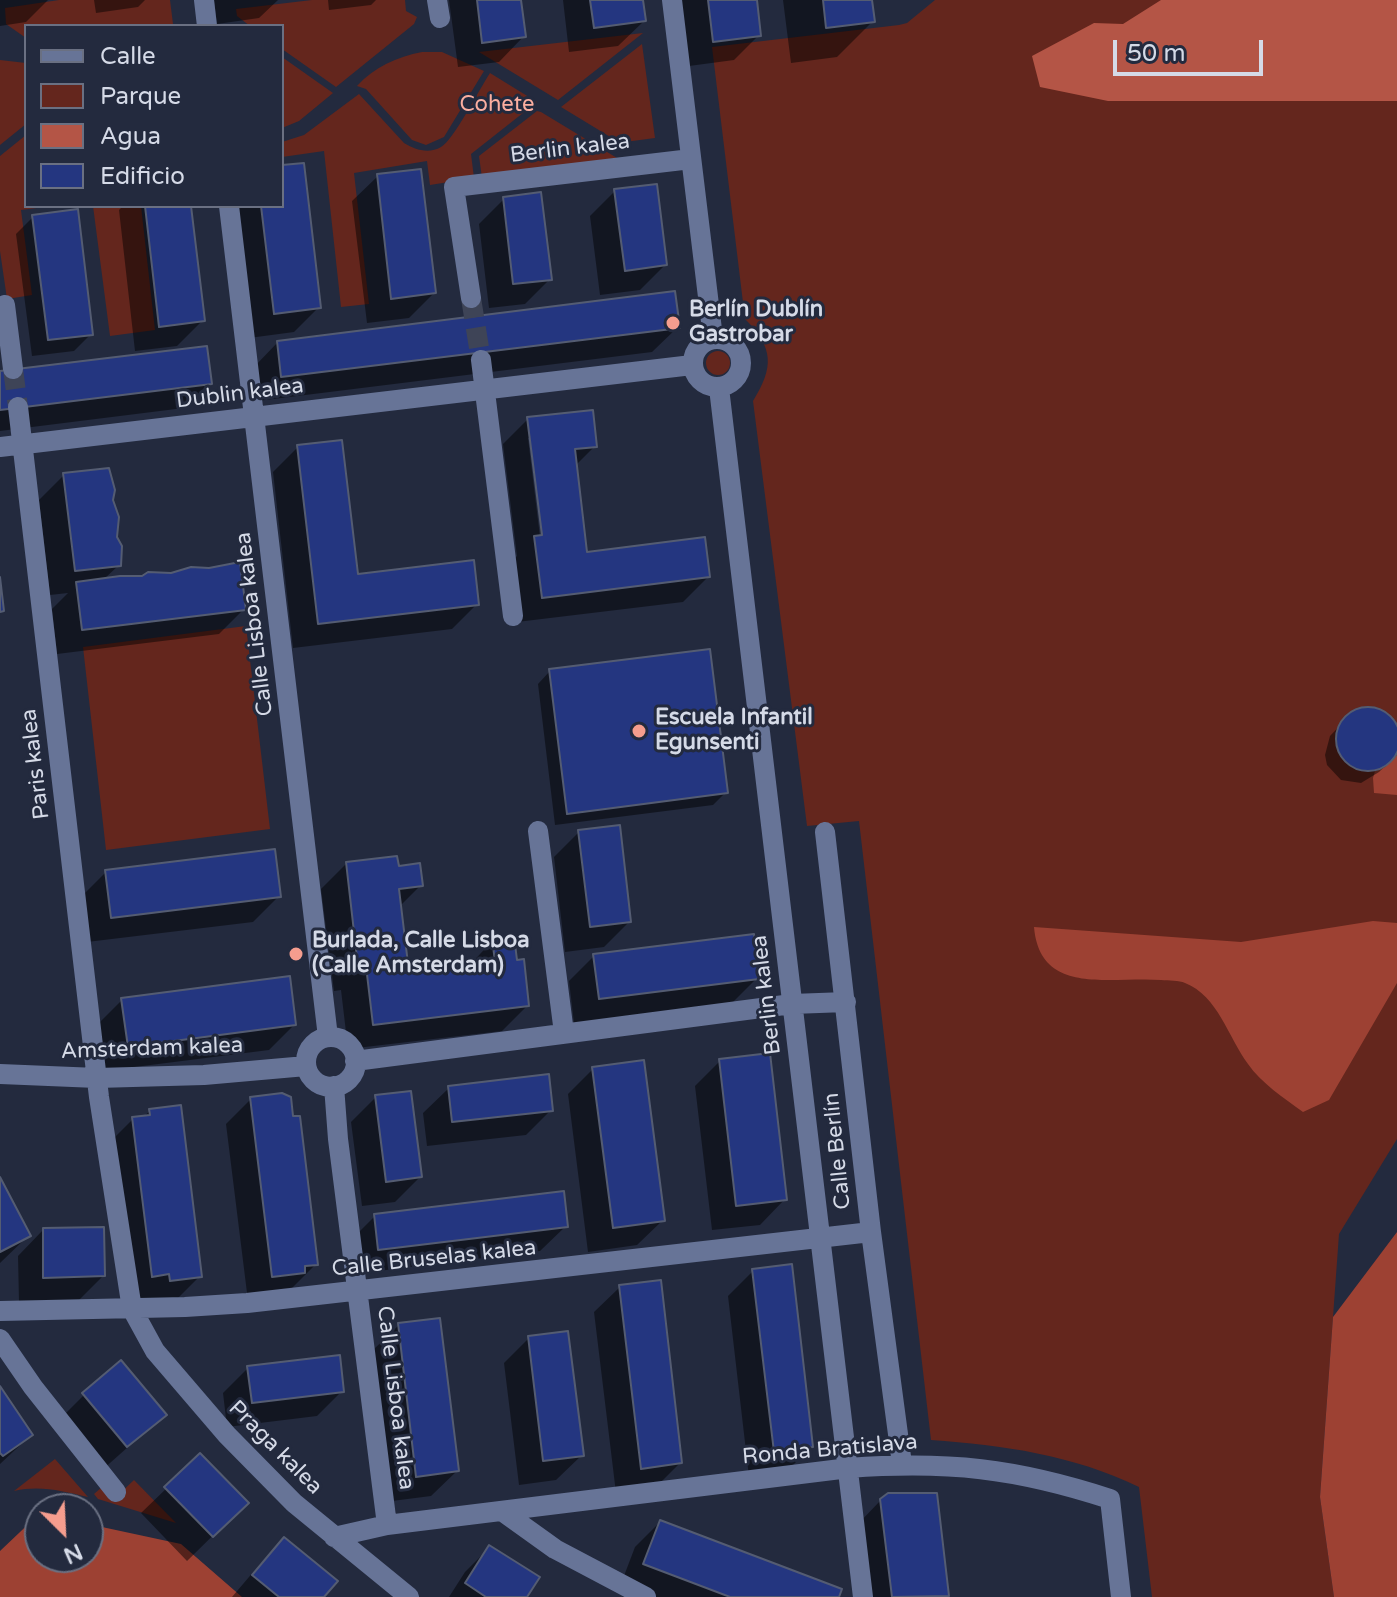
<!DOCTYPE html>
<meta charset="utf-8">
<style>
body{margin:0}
#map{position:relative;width:1397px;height:1597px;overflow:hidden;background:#232a3e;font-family:"Varela Round",sans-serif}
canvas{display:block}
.legend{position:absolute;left:24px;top:24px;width:260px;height:184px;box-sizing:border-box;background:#232a3e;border:2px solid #6a7082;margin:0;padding:10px 14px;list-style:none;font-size:24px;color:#d5dae7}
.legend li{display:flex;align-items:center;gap:16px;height:40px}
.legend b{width:40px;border:2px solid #6a7082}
.north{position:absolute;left:24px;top:1493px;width:80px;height:80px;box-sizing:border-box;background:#232a3e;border:2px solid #6a7082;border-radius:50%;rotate:156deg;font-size:22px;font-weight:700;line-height:32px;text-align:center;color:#d5dae7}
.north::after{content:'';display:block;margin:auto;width:28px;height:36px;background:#f59d8e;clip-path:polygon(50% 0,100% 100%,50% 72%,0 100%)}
.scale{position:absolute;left:1113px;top:40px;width:150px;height:36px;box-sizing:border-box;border:4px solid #d5dae7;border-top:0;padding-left:10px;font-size:24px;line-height:28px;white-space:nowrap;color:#d5dae7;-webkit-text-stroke:6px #232a3e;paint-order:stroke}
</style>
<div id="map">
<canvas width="1397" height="1597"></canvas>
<ul class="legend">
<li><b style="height:10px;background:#677497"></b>Calle</li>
<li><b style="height:22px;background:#64261d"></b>Parque</li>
<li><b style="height:22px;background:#b45546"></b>Agua</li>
<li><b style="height:22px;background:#243680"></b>Edificio</li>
</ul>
<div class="north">N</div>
<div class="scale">50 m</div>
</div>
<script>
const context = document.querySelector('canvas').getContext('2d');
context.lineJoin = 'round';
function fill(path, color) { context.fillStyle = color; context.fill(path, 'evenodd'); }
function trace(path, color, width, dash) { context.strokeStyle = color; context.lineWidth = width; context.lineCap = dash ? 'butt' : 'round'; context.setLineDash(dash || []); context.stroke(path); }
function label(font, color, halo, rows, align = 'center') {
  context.font = font + ' "Varela Round",sans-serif'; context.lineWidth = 6; context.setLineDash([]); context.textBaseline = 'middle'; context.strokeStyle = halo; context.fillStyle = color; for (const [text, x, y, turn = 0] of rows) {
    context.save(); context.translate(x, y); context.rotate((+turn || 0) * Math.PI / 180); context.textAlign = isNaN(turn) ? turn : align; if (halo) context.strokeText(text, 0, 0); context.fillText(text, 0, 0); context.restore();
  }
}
const green = new Path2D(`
 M59,0H170L173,24L170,26H26V38L6,24L5,8Z
 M312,0H405L406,11L417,17L414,24L336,87L282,49V26H250L237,16L236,9Z
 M935,0H1397V1139L1339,1234L1320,1497L1334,1597H1152L1139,1487C1073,1455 1003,1445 931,1440L859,821L807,826L753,401C774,367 774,348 745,319L712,47L899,25L907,23Z
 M643,33L558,100L479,52Z
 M642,44L655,138L625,142L612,138L561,107Z
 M422,52H442L484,71L444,137L426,145L412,140L366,89L357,86C374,67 397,57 422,52Z
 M282,57L333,93L299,121L282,128Z
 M0,60L26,63V124L0,145Z
 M490,73L537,102L471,154L474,178L430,185L427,161L354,173L369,304L341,307L324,151L282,157V142L304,135L359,94L404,143C415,150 429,154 441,147C453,141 480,88 490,73Z
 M537,111L541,112L617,158L482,178L479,156Z
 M26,135V206H52L21,210L32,295L7,299L0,251V156Z
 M93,206H141L155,330L110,336Z
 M706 363a12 12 0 1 1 24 0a12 12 0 1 1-24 0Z
 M246,626L270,829L106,850L83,647Z
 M55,1459L88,1497C62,1491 40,1485 14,1491Z
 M134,1480L176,1523L98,1499L94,1494L102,1487L114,1499Z`);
const forest = new Path2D(`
 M1397,755V795L1374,793L1373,778L1375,771L1385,767Z
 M1373,921L1397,923V983L1329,1100L1303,1112C1284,1098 1261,1083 1248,1064C1228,1037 1218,996 1185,983C1179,980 1169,981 1161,980C1111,976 1040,997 1034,927L1241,942Z
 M1397,1232V1597H1334L1320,1497L1333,1317Z
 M39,1514L40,1557H88V1524L181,1544L242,1597H0V1551Z`);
const water = new Path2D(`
 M1161,0H1397V101H1108L1040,87L1032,56L1094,23L1123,24Z`);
const shadow = new Path2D(`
 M0,0H48L26,22L0,26Z
 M94,0H145L138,7L96,13Z
 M214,0H278L259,18L217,24Z
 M328,0H376L371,5L329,10Z
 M449,0H519L524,36L499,62L458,67Z
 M563,0H641L644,21L618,46L569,52Z
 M681,0H755L759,35L734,60L689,66Z
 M783,0H870L873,21L837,57L791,63Z
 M282,167L319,307L294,332L249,338L233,206H282Z
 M378,176L434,293L409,318L367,323L352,201Z
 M615,191L665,265L640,290L600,295L590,216Z
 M504,199L550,279L525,304L489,308L479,224Z
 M123,206H189L202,321L177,346L135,351L119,210Z
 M33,217L91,334L74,351L32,356L16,234Z
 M678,327L652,352L257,401L253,368L278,342Z
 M0,373L209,383L184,408L0,431Z
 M528,419L595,446L575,466L585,554L708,577L683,602L517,622L510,563L517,556L503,444ZM528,438H532L545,544L541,545Z
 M298,447L356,576L477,604L452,629L293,648L273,472Z
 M64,475L111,500L119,565L103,580L244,609L219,634L57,654L52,609L68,593L50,595L39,500Z
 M550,671L726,792L713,805L555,825L538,684Z
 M1369,708L1388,714L1395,721L1397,748L1392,759L1379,772L1361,783L1341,780L1327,765L1325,755L1330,736L1350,715Z
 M579,832L629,922L604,947L565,952L554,857Z
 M346,864L397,868L421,885L399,907L407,974L468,967L493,940L515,962L527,1006L502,1031L348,1049L341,990L334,991L321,889Z
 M106,872L278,897L253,922L87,942L81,897Z
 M594,956L757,978L732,1003L574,1023L569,981Z
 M122,1000L294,1025L269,1050L103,1071L97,1025Z
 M720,1061L785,1199L760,1225L712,1230L695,1086Z
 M593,1069L663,1220L637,1245L588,1252L568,1094Z
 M449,1088L551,1110L526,1135L427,1146L423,1113Z
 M376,1097L420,1177L395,1202L362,1206L351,1122Z
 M251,1099L316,1264L291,1289L248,1301L226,1124Z
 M150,1111L200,1276L175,1301H127L108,1144L133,1119L142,1118Z
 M0,1181L28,1236L0,1263Z
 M375,1216L566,1226L540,1251L354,1274L350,1241Z
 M43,1230L103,1276L78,1301L19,1302L18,1256Z
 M753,1271L811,1447L786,1472L749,1477L728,1296Z
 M620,1287L680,1463L655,1488L616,1493L594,1312Z
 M399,1325L457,1471L431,1496L392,1501L373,1350Z
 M529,1338L582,1455L556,1480L519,1485L504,1363Z
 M248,1368L342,1391L317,1416L227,1427L223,1393Z
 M0,1390L31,1435L0,1464Z
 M84,1395L164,1415L101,1471L59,1420Z
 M200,1456L246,1503L187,1561L141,1513Z
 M881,1500L947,1595L945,1597H865L856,1526Z
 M660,1522L837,1597H640L619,1589L635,1547Z
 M284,1539L322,1597H232L260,1564Z
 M490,1547L524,1597H449L465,1572Z`);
const building = new Path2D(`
 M477,0H521L526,37L482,43Z
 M590,0H643L646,21L594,28Z
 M708,0H757L761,36L713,42Z
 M823,0H872L875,22L826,28Z
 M304,163L321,308L274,314L261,206H282V165Z
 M421,169L436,293L391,299L377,174Z
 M657,184L667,265L625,271L614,189Z
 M541,192L552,280L513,284L503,197Z
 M145,206H191L205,321L159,327Z
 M78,209L93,335L48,340L32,215Z
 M675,291L680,328L281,377L277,341Z
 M207,346L212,384L0,410V371Z
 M593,410L597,447L575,449L587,552L705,537L710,577L542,598L534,536L542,535L527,417Z
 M342,440L358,574L474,560L479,605L318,624L297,445Z
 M109,468L115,490L113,500L119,517L117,537L122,546L121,566L75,571L63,473Z
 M240,562L246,610L82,630L76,582L120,576H142L148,572L171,573L191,567L209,568Z
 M0,577L4,611L0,612Z
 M710,649L728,793L567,814L549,669Z
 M1336 739a32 32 0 1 1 64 0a32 32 0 1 1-64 0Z
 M620,825L631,922L590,927L578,830Z
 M275,849L281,897L111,918L105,870Z
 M397,856L399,866L420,863L423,886L399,889L409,972L495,962L492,938L514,936L517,960L524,959L529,1006L373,1025L366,966L358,967L346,862Z
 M754,934L759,979L599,999L593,954Z
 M290,976L296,1025L128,1047L121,998Z
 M770,1053L787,1200L736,1206L719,1059Z
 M644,1060L665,1221L613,1228L592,1067Z
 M549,1074L553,1111L452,1122L448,1086Z
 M411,1091L422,1177L386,1182L375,1095Z
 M282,1093L291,1097L293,1116H300L318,1265L305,1266V1273L272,1277L250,1097Z
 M181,1105L202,1277L170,1281L169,1274L152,1277L132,1117L150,1115L149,1109Z
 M0,1177L31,1236L0,1252Z
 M564,1191L568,1227L378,1250L374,1214Z
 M104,1227L105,1276L43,1278V1228Z
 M792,1264L813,1447L774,1452L752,1269Z
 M661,1280L682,1463L641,1469L619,1285Z
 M440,1318L459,1471L416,1477L398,1323Z
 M568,1331L584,1456L543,1461L528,1336Z
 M340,1355L344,1392L252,1403L247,1366Z
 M121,1360L167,1415L127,1447L82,1393Z
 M0,1386L33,1435L3,1456L0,1453Z
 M200,1453L249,1503L213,1537L164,1487Z
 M888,1493H937L949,1596L892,1597L880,1499Z
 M660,1520L842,1589L839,1597H730L643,1564Z
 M284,1537L338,1581L324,1597H279L252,1575Z
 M489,1545L540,1577L527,1597H486L465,1583Z`);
const minorTunnel = new Path2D(`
 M471,298L481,360
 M13,369L18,407`);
const minor = new Path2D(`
 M204,0L207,26
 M437,0L440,18
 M672,0L713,338
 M229,206L328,1037
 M471,298L454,187L691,159
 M5,305L13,369
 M693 363a24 24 0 1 1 48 0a24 24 0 1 1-48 0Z
 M481,360L513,616
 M719,388L863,1597
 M18,407L99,1097L132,1309L155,1351L227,1435L294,1503L409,1597
 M0,447L692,365
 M538,831L564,1033
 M825,832L871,1232L902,1464
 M306 1062a25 25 0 1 1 50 0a25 25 0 1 1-50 0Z
 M355,1061L792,1004L846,1002
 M0,1074L97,1078L204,1075L306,1066
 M334,1086L338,1139L387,1525
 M0,1311L185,1307L247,1303L871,1232
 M0,1339L33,1387L116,1492
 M502,1511L555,1549L646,1597
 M334,1537L387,1525L849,1468C948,1461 1015,1468 1110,1499L1121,1597`);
const markers = [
 [673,323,8,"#f59d8e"],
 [639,731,8,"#f59d8e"],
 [296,954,8,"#f59d8e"]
];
const parkNames = [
 ["Cohete",497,105]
];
const streetNames = [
 ["Berlin kalea",570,149,-7],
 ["Dublin kalea",240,394,-7],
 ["Calle Lisboa kalea",255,624,-97],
 ["Paris kalea",36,764,-97],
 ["Berlin kalea",767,995,-97],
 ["Amsterdam kalea",152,1049,-2],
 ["Calle Berlín",838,1151,-96],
 ["Calle Bruselas kalea",434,1259,-6],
 ["Calle Lisboa kalea",395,1398,83],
 ["Praga kalea",275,1448,45],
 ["Ronda Bratislava",830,1450,-5]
];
const poiNames = [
 ["Berlín Dublín",689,310],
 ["Gastrobar",689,335],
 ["Escuela Infantil",655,718],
 ["Egunsenti",655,743],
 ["Burlada, Calle Lisboa",312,941],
 ["(Calle Amsterdam)",312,966]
];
fill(green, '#64261d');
fill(forest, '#9d4133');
fill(water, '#b45546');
fill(shadow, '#0007');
fill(building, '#243680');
trace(building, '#545c72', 2);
trace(minorTunnel, '#3e4457', 20, [20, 10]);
trace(minor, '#677497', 20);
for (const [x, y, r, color] of markers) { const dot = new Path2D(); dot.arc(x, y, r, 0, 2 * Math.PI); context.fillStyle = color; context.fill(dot); trace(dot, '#232a3e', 3); }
label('22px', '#fbaea0', '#232a3e', parkNames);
label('22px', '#d5dae7', '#232a3e', streetNames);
label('bold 22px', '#d5dae7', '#232a3e', poiNames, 'left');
</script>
